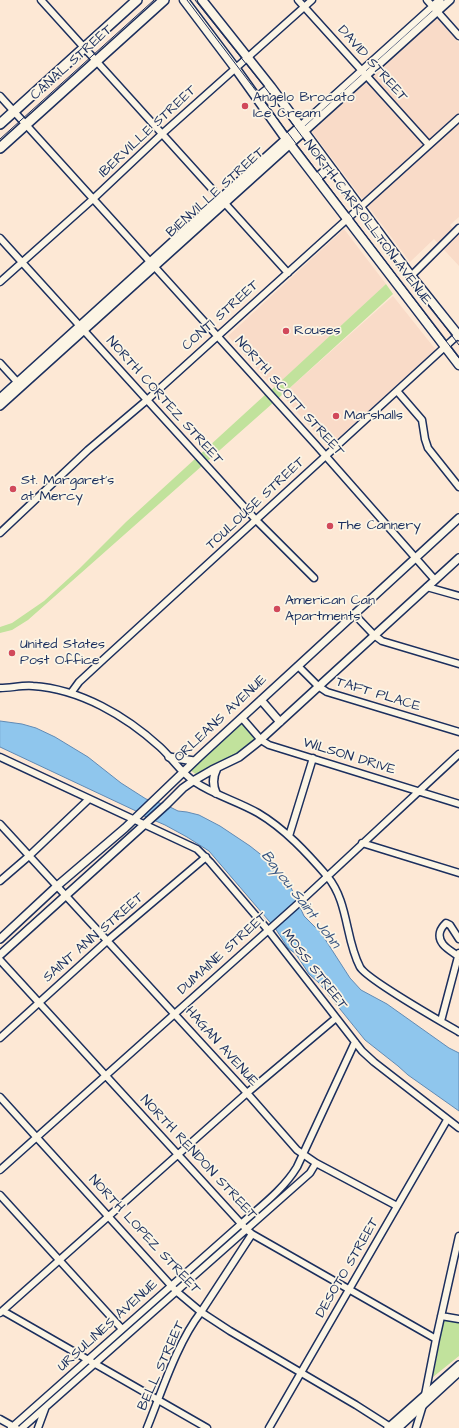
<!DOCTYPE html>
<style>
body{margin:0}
canvas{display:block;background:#fde8d5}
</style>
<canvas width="459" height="1428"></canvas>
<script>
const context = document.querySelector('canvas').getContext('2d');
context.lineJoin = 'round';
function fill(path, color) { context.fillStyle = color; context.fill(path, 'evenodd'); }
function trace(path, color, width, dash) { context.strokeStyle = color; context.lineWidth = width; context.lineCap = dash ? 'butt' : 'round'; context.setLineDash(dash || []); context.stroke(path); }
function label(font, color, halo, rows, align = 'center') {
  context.font = font + ' "Architects Daughter",sans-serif'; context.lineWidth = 3.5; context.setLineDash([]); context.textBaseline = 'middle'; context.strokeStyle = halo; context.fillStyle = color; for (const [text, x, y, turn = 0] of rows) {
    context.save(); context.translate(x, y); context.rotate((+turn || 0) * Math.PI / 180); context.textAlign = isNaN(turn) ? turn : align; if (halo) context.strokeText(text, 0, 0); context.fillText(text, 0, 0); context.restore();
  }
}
const built = new Path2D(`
 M436,16L459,43V217L450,225L459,235V266L434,239L410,262L312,132Z
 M344,229L386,284L274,388L228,336Z
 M393,296L436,350L328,447L282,395Z`);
const green = new Path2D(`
 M386,284L393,294L282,395L28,620L12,630L0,633V627L12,623L44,601L80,568L126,522L266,394H267Z
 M240,724H242L255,738L254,740L236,756L197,775L190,770Z
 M444,1319L459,1322V1356L433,1377Z`);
const water = new Path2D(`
 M0,721L22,724L36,728L55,737L88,757L121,783L146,799L166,805L178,811L187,812L199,815L220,826L250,846L269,861L288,881L304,916L321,933L350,978L361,990L387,1004L449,1048L459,1053V1111L408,1075L398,1066L365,1040L319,983L309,974L296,954L288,948L275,928L209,851L187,837L165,825L142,815L136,811L0,747Z`);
const minor = new Path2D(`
 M41,0L288,273
 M298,0L429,145
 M427,0L459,36
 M0,96L316,445L435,580
 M300,126L433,6
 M0,238L256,520L314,578
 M411,276L459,228
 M0,282L93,199L163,133L312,0
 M0,363L20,385
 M397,391L422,420L425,439L428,448L459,487
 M0,533L88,450L147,400L459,118
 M427,587L459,596
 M354,614L374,635L382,641L459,664
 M298,666L318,686L327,692L459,732
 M0,688C11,688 22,685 33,686C80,689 126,716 160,747C172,758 181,773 195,782C214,795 237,801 258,813C285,829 307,853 327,876C349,902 345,939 360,967C366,979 442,1022 459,1032
 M71,693L79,682L106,657L459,334
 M242,718L261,740L269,745L459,804
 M0,757L197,849L210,862L268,930L362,1051L374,1062L459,1128
 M0,824L247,1093L297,1150L316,1163L397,1206
 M289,836L313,758
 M362,843L459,873
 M0,881L29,856L89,799
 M458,956C450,950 437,944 440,932C441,928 443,926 446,923L450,925L459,939
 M0,960L246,1229L252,1234L436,1339
 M441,1021L459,953
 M0,1038L107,941L206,857
 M0,1097L176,1291L201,1312L230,1331L356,1405L392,1428
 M0,1170L301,901L459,754
 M0,1195L122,1329
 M3,1311L207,1428
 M0,1313L247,1093L336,1018
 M441,1316L459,1319
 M0,1419L16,1428
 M11,1428L241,1224C261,1206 283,1190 297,1167L355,1042
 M22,1428L310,1173L316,1163
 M38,1428L45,1409
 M147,1428C162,1391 177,1343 201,1312L252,1234
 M269,1428L447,1120
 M416,1428L423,1405L436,1339L459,1236`);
const tertiary = new Path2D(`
 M433,6L440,0
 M0,398L300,126
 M0,406L450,0
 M261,700L280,722
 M169,757L194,761
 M216,793C212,784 213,776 217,768
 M0,939L57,886L125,828L199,757L459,518
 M0,955L166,805L183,788L193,781L212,770L239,757L258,742L459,558
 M388,1428L459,1365
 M398,1428L459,1372`);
const secondary = new Path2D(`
 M184,0L236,69L286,139L459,365
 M202,0L271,87L411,276L459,336
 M257,98L271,87
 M317,178L330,167`);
const primary = new Path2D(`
 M0,124L137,0
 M0,148L164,0`);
const tram = new Path2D(`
 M187,0L459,358
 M195,0L267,90L459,345
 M0,139L154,0`);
const markers = [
 [245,106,4,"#d1495b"],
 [286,331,4,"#d1495b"],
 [336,416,4,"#d1495b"],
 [13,489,4,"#d1495b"],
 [330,526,4,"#d1495b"],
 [277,609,4,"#d1495b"],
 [12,653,4,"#d1495b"]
];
const streetNames = [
 ["CANAL STREET",72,63,-42],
 ["DAVID STREET",372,64,48],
 ["IBERVILLE STREET",148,132,-43],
 ["BIENVILLE STREET",216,193,-42],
 ["NORTH CARROLLTON AVENUE",367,223,53],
 ["CONTI STREET",221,316,-42],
 ["NORTH SCOTT STREET",289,397,48],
 ["NORTH CORTEZ STREET",164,401,48],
 ["TOULOUSE STREET",256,504,-43],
 ["TAFT PLACE",378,695,17],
 ["ORLEANS AVENUE",221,719,-43],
 ["WILSON DRIVE",349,757,17],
 ["SAINT ANN STREET",94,938,-41],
 ["DUMAINE STREET",223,954,-42],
 ["MOSS STREET",314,970,52],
 ["HAGAN AVENUE",221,1047,48],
 ["NORTH RENDON STREET",198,1158,47],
 ["NORTH LOPEZ STREET",144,1235,47],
 ["DESOTO STREET",348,1268,-60],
 ["URSULINES AVENUE",108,1326,-42],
 ["BELL STREET",162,1366,-66]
];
const poiNames = [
 ["Angelo Brocato",253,98],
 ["Ice Cream",253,114],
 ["Rouses",294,331],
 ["Marshalls",344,416],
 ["St. Margaret's",21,481],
 ["at Mercy",21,497],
 ["The Cannery",338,526],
 ["American Can",285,601],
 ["Apartments",285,617],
 ["United States",20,645],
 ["Post Office",20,661]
];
const waterNames = [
 ["Bayou Saint John",300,900,52]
];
fill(built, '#f9dbc8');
fill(green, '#c1e29c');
fill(water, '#8fc6ed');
trace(water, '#618ab4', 1);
trace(minor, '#1b2f5e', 9);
trace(tertiary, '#1b2f5e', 10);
trace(secondary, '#1b2f5e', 11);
trace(primary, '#1b2f5e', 12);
trace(minor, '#fcf5e5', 6);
trace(tertiary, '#fcf5e5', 7);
trace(secondary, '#fcf5e5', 8);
trace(primary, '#fcf5e5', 9);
trace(tram, '#1b2f5e', 1);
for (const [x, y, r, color] of markers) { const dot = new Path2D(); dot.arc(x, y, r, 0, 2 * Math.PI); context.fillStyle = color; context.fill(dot); trace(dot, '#fcf5e5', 1.5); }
label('14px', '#1b2f5e', '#fcf5e5', streetNames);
label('14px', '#1b2f5e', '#fcf5e5', poiNames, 'left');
label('italic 15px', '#385582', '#fcf5e5', waterNames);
</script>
